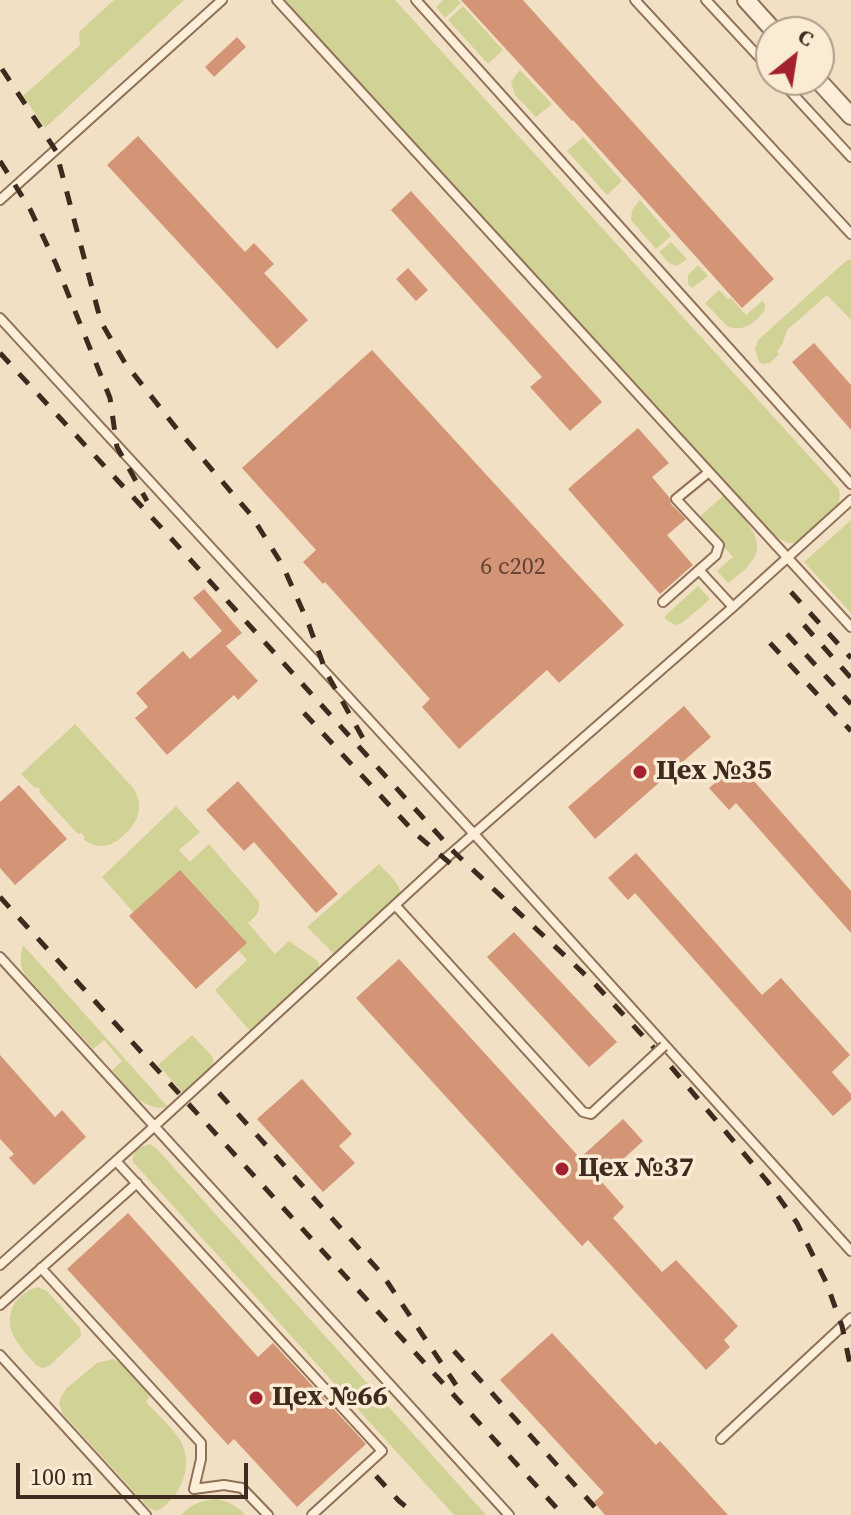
<!DOCTYPE html>
<meta charset="utf-8">
<style>
body{margin:0}
#map{position:relative;width:851px;height:1515px;overflow:hidden;background:#f2e0c4;font-family:"Source Serif 4",serif}
canvas{display:block}
.north{position:absolute;left:755px;top:16px;width:80px;height:80px;box-sizing:border-box;background:#f9ebd4;border:2px solid #ae9e8b;border-radius:50%;rotate:30deg;font-size:22px;font-weight:700;line-height:32px;text-align:center;color:#3e2a1e}
.north::after{content:'';display:block;margin:auto;width:28px;height:36px;background:#a42230;clip-path:polygon(50% 0,100% 100%,50% 72%,0 100%)}
.scale{position:absolute;left:16px;top:1463px;width:232px;height:36px;box-sizing:border-box;border:4px solid #3e2a1e;border-top:0;padding-left:10px;font-size:24px;line-height:28px;white-space:nowrap;color:#3e2a1e;-webkit-text-stroke:6px #f9ebd4;paint-order:stroke}
</style>
<div id="map">
<canvas width="851" height="1515"></canvas>
<div class="north">С</div>
<div class="scale">100 m</div>
</div>
<script>
const context = document.querySelector('canvas').getContext('2d');
context.lineJoin = 'round';
function fill(path, color) { context.fillStyle = color; context.fill(path, 'evenodd'); }
function trace(path, color, width, dash) { context.strokeStyle = color; context.lineWidth = width; context.lineCap = dash ? 'butt' : 'round'; context.setLineDash(dash || []); context.stroke(path); }
function label(font, color, halo, rows, align = 'center') {
  context.font = font + ' "Source Serif 4",serif'; context.lineWidth = 7; context.setLineDash([]); context.textBaseline = 'middle'; context.strokeStyle = halo; context.fillStyle = color; for (const [text, x, y, turn = 0] of rows) {
    context.save(); context.translate(x, y); context.rotate((+turn || 0) * Math.PI / 180); context.textAlign = isNaN(turn) ? turn : align; if (halo) context.strokeText(text, 0, 0); context.fillText(text, 0, 0); context.restore();
  }
}
const green = new Path2D(`
 M114,0H184L45,128L23,96L80,45L79,32Z
 M277,0H395L839,489C840,496 840,501 837,508C831,516 803,543 793,543C786,544 781,539 775,536L654,403L644,399Z
 M443,0H458L461,3L445,18L436,7Z
 M463,6L503,50L488,64L448,20Z
 M520,70L552,104L536,117L515,95L511,82Z
 M583,137L622,181L607,195L567,151Z
 M640,200L671,236L656,249L631,220L632,210Z
 M671,242L687,259L677,266L669,263L659,252Z
 M851,259V320L827,295L787,330L782,345L777,351L779,354L770,363L763,364L759,362L755,349L758,340L846,261Z
 M698,265L708,276L692,288L688,284V275Z
 M719,290L728,299L731,298L746,315L762,301L765,304V310C755,323 744,332 728,327L705,303Z
 M723,496C737,512 770,538 752,561C746,570 736,577 728,583L717,571L733,557L698,518Z
 M851,520V613L804,562Z
 M698,586L710,599L682,623L676,625L666,620L665,616Z
 M75,724L134,789C138,797 141,805 138,814C135,827 116,847 101,846C94,846 88,843 83,839L85,837L81,833L78,834L39,792L41,790L37,787L35,788L21,774Z
 M176,806L200,832L179,850L190,862L209,844L259,902C260,913 256,916 248,923L275,954L289,941L318,961L319,967L316,971L250,1031L215,990L247,960L183,887L143,923L102,877Z
 M379,864C387,873 400,883 401,895L338,952L333,953L307,927Z
 M23,945L168,1107C143,1113 126,1086 112,1070L122,1061L104,1040L93,1049L26,976C19,966 20,957 23,945Z
 M192,1035L213,1057V1067L183,1093L158,1065Z
 M150,1144L156,1148L486,1515H454L133,1162C131,1151 141,1146 150,1144Z
 M38,1287L47,1291L80,1328L81,1336L49,1366L42,1368L36,1365C18,1344 0,1327 16,1301C23,1294 29,1289 38,1287Z
 M113,1359C126,1365 146,1383 149,1397L146,1402C157,1414 171,1426 180,1440C195,1464 181,1498 157,1511L149,1508L63,1414L59,1404L61,1397L66,1389L97,1363Z
 M217,1499C229,1502 238,1506 245,1515H181C192,1504 201,1500 217,1499Z`);
const building = new Path2D(`
 M461,0H523L774,279L742,308L573,120L572,121Z
 M237,37L246,47L214,77L205,67Z
 M138,136L245,252L254,243L274,264L264,273L308,320L277,349L107,165Z
 M411,191L602,402L570,431L530,387L542,377L391,210Z
 M408,268L428,290L416,301L396,279Z
 M814,343L851,385V430L792,362Z
 M372,350L624,625L559,683L547,670L459,749L422,707L430,699L325,582L323,584L303,562L316,550L242,468Z
 M638,428L669,463L652,477L669,497L671,504L686,519L667,535L693,565L660,594L568,489Z
 M204,589L242,633L226,646L258,681L238,700L234,695L167,755L135,718L148,707L136,693L183,651L190,659L222,631L193,598Z
 M684,706L711,737L595,839L568,807Z
 M738,763L851,891V933L736,803L729,810L709,788Z
 M238,781L338,894L316,913L254,842L244,851L206,810Z
 M19,785L67,839L15,885L0,868V802Z
 M636,853L762,995L781,978L850,1055L832,1072L851,1094V1100L833,1116L635,893L628,900L608,878Z
 M180,870L247,943L196,989L129,916Z
 M514,932L617,1042L589,1067L487,957Z
 M399,959L580,1158L623,1119L643,1141L600,1180L624,1207L613,1218L662,1272L676,1260L738,1326L724,1340L730,1347L706,1370L588,1240L582,1246L356,998Z
 M0,1055L55,1117L62,1110L86,1137L34,1185L9,1158L14,1154L0,1139Z
 M302,1079L352,1134L339,1146L355,1163L323,1192L257,1119Z
 M128,1213L258,1357L273,1343L366,1444L297,1507L234,1439L228,1445L67,1269Z
 M552,1333L656,1445L660,1441L728,1515H605L594,1502L604,1493L500,1380Z`);
const service = new Path2D(`
 M277,0L851,627
 M416,0L851,484
 M635,0L851,234
 M706,0L771,70
 M780,80L851,157
 M0,200L222,0
 M0,318L475,835L851,1251
 M709,472L676,499L719,545L716,555L699,570L733,607
 M663,602L699,570
 M395,905L583,1112L591,1114L650,1059
 M0,957L509,1515
 M116,1161L382,1451L312,1515
 M0,1265L147,1133L445,859L733,607L851,500
 M41,1268L201,1443V1459L194,1489L224,1485L242,1488L268,1515
 M0,1305L137,1183
 M0,1355L146,1515
 M721,1439L851,1318`);
const minor = new Path2D(`
 M746,0L775,32
 M818,80L851,116`);
const rail = new Path2D(`
 M2,69L56,151L101,322L125,363L177,429L251,515L283,566L309,625L326,672L365,742
 M0,161L30,209L56,264L110,398L117,447L147,501
 M0,353L168,535L454,852L594,983L667,1062L767,1181L797,1223L826,1282L842,1326L851,1369
 M791,592L851,658
 M804,625L851,678
 M787,634L851,704
 M770,643L851,731
 M304,713L416,834L459,871
 M0,897L563,1515
 M219,1093L382,1274L456,1385
 M454,1351L602,1515
 M376,1476L399,1501L416,1515`);
const serviceBridge = new Path2D(`
 M650,1059L664,1046`);
const markers = [
 [640,772,8,"#a42230"],
 [562,1169,8,"#a42230"],
 [256,1398,8,"#a42230"]
];
const numberNames = [
 ["6 с202",513,568]
];
const poiNames = [
 ["Цех №35",656,772],
 ["Цех №37",578,1169],
 ["Цех №66",272,1398]
];
fill(green, '#d1d296');
fill(building, '#d49476');
trace(service, '#8f7058', 12);
trace(minor, '#8f7058', 20);
trace(service, '#fceed8', 8);
trace(minor, '#fceed8', 16);
trace(rail, '#3e2a1e', 5, [14, 14]);
trace(serviceBridge, '#8f7058', 12, []);
trace(serviceBridge, '#fceed8', 8);
for (const [x, y, r, color] of markers) { const dot = new Path2D(); dot.arc(x, y, r, 0, 2 * Math.PI); context.fillStyle = color; context.fill(dot); trace(dot, '#f9ebd4', 3); }
label('24px', '#644434', null, numberNames);
label('bold 28px', '#3e2a1e', '#f9ebd4', poiNames, 'left');
</script>
